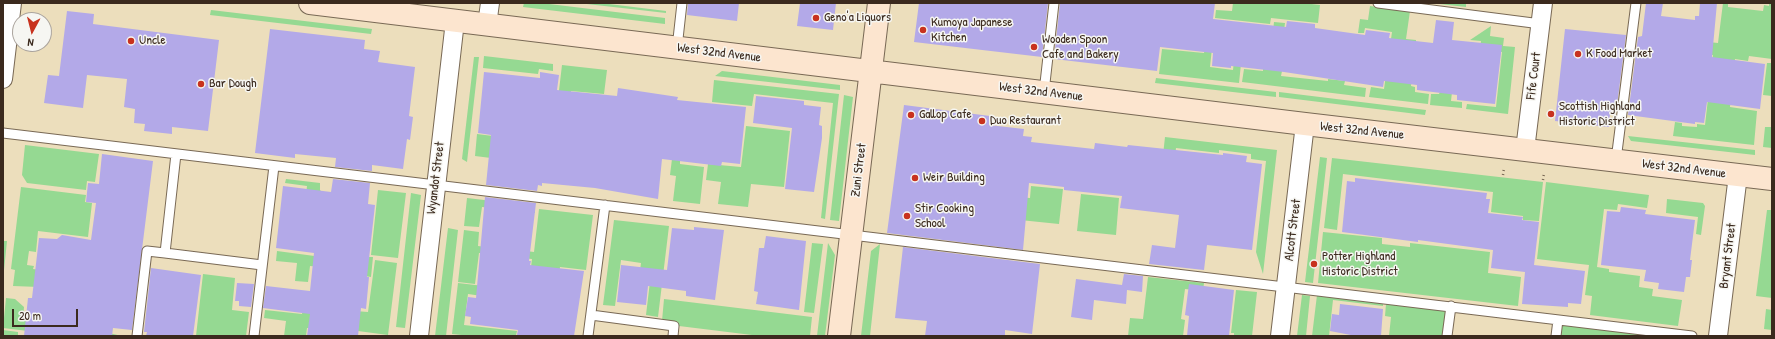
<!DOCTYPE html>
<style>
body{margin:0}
#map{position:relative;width:1775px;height:339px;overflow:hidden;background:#ecdebc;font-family:"Patrick Hand",sans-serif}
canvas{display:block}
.frame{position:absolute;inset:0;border:4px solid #3b2a1e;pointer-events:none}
.north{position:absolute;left:12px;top:12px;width:40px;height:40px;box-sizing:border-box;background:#f6f6f2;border:1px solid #aba49d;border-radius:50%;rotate:187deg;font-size:11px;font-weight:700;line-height:16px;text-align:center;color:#3b2a1e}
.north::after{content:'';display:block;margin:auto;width:14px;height:18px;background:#c8321e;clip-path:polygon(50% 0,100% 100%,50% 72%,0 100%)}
.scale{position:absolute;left:12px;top:309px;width:66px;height:18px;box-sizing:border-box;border:2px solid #3b2a1e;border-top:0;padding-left:5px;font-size:12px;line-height:14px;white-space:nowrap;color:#3b2a1e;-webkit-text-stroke:3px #f6f6f2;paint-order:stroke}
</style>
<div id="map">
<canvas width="1775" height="339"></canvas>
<div class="frame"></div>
<div class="north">N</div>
<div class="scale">20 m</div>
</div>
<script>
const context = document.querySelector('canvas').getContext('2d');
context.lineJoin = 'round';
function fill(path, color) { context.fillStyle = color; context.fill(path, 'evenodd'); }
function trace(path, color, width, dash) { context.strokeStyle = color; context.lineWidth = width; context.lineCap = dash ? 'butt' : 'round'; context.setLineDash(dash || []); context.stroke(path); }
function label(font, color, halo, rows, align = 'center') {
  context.font = font + ' "Patrick Hand",sans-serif'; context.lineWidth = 3; context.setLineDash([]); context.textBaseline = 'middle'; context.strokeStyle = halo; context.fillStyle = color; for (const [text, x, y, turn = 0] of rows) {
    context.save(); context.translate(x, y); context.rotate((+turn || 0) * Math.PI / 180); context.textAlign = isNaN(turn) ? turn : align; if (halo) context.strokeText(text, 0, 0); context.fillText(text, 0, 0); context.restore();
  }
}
const green = new Path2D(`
 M524,3H541L665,18V24L523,7Z
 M578,3H601L666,11V13Z
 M1233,3H1303L1320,5L1318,23L1271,18L1270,24L1215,18L1216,10L1232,11Z
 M1431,3H1466V7Z
 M1723,3H1728V7L1763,11L1764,5L1769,6V3H1772V59L1749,56L1748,61L1735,59L1730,107L1757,111L1754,145L1673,136L1675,122L1682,123V126L1697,127V124L1705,125L1713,55L1689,52L1690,40L1718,43Z
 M1370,6L1410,11L1406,39L1416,40L1411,86L1415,87V92L1429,94L1428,104L1369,97L1371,87L1384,89L1392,32L1365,28L1364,33H1358L1360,19L1368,20Z
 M211,10L372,29L371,34L210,15Z
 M1238,22L1241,64L1239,83L1159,74L1162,49L1204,53L1207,28L1214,29L1210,67L1233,70Z
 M1274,22L1285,23L1279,70L1282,71L1281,76L1328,81V79L1345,81L1344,85L1366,88L1365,97L1242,82L1244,69L1263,71V65L1269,66Z
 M1491,26L1490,36L1504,38L1503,46L1515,47L1508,114L1466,109L1467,104L1496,107L1502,52L1480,49L1481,41L1470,40Z
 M484,56L553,64V71L539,69L538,74L483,68Z
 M1456,56L1451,101L1462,102V108L1430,105L1431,94H1439Z
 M474,57H479L467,162L462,159Z
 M1767,63H1772V96L1763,95Z
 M562,65L607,70L604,94L571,91L565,143L553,141Z
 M722,71L840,85V90L715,76Z
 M1156,78L1276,92V97L1155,83Z
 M714,80L839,94L825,219L821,218L833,103L754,94L752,106L712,102Z
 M1279,92L1426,110L1425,115L1279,97Z
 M844,95L853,97L839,221L830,220Z
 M746,126L790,131L784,187L751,184L748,207L718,204L721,182L706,180L708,164L741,167Z
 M1765,127H1772V148L1763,147Z
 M477,134L509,138L507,160L475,156Z
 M1628,136L1755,150V155L1631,141Z
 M1165,137L1277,150L1263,274L1256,252L1266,161L1251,159V154L1219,150V153L1176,148L1170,201L1158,200Z
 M25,145L99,154L95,182L87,181L86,190L27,183L22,175Z
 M1320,157L1327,158L1313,283L1305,282Z
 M1332,158L1543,182L1539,221L1523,220V216L1491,212L1493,192L1343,174L1337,230L1324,228Z
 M672,159H680V164L704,167L700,204L673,201L676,176L670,175Z
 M286,179L320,183V190L324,195L304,210L307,186L285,183Z
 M1546,182L1649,195L1647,208L1618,204L1617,210L1604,209L1597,267L1609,269V272L1640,276L1639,287L1653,289L1652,296L1682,300L1678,326L1590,315L1592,296L1585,295L1589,265L1537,259Z
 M1031,186L1063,189L1059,224L981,216L983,194L1030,198Z
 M21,187L86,195L85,202L92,203L88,237L38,231L36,252L29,251L27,265L34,266L33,269L41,270L39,287L13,286L15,270L11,269Z
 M378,190L406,193L398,258L371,255Z
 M411,193L421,195L405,328L396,327Z
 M1081,194L1119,198L1116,235L1077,231Z
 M467,198L535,206V213L482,207L479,227L464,226Z
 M1667,199L1703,203L1705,206L1701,235L1696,234L1698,217L1666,213Z
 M539,209L593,215L586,270L560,267L556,295L528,292L532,259L502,256L503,248L534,252Z
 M1767,210H1772V298L1756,296Z
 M614,220L669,226L658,317L646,315L651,273L640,271L641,263L621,260L615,306L603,305Z
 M448,228L458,230L446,336H435Z
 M464,230L479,232L478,246L502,249L501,255L479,253L475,284L458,282Z
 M1323,232L1382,238V244L1410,247V243L1490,252L1488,273L1521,277L1518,306L1318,283Z
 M3,241H7L3,280Z
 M812,243L823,244L814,313L804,312Z
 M828,243L835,255L825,336H817Z
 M880,244L870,336H861L871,251Z
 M277,251L322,257H373L371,277L359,275V271L310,266L308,282L295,281L297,263L276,261Z
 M375,260L397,263L388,335L358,331L357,334L307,328L306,336H284L286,321L264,318L265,310L302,314L303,307L368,312Z
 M203,274L235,278L232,310L249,312L246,336H196Z
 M1148,277L1204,283L1203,291L1185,289L1181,319L1185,320L1183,336H1128L1130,318L1143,319Z
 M458,283L484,286L482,296L468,294L464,325L517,331L516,335L520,336H471L452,334Z
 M1236,290L1257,292L1252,336H1234V333H1231Z
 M1302,295L1310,296L1306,336H1297Z
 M1317,295L1383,302V306L1333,300L1329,336H1312Z
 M6,298L15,299L24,307L23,320L78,326L122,336H70L3,328Z
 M664,299L812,317L810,336H760L679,326V324L662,321Z
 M1386,304L1447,311L1444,336H1389L1391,317L1385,316Z
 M1766,309L1772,310V330L1764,329Z
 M1563,321L1686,336H1561Z
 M3,330L18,332V336H3Z`);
const building = new Path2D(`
 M688,3H739L737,21L687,15Z
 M800,3H836L833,30L797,26Z
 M919,3H1048L1042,57L914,42Z
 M1060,3H1215L1213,19L1286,27L1287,21L1315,24V28L1365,35L1366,30L1390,33L1389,38L1433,43L1436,20L1454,22L1452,40L1502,45L1495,104L1457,100V95L1417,90V85L1384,81L1383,87L1284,72L1231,66V68L1212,66L1213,53L1160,47L1157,71L1054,59Z
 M1646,3H1663L1661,16L1695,20V16H1699L1700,3H1717L1712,57L1765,64L1760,109L1707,102L1704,123L1695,122V124L1628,115L1638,37L1642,36Z
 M67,11L94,14L93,24L219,40L208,131L172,127V134L144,131L145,124L134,123L135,109L124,107L127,79L87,75L83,108L44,103L48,75L59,76Z
 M270,29L365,40L364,49L380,51L378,62L415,67L409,116L413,117L410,140L407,139L403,169L372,165V171L335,167L336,158L295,154V158L255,153Z
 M1565,29L1626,35L1616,113H1610L1609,127L1555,121Z
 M484,72L540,78V72L559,75L557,90L617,96L618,88L678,97L677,100L746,107L740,164L722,162L721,166L662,159L658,199L595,188L542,183V186L538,185L537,191L486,185L491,135L478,133Z
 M756,96L804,101V105L821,107L819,125L822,126V138L814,192L785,189L792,128L753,123Z
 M904,105L990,116L989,125L1024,129L1023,136L1032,137L1031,142L1094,149L1095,143L1127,147L1128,145L1223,155V153L1247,156L1246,162L1262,164L1252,250L1207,245L1204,270L1149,264L1152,245L1175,248L1179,215L1120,208L1122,196L1064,190V187L1029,183L1023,250L887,233Z
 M102,154L153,161L132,330L113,328L112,336H24L28,298H32L39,238L57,239L62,235L91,240L96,203L86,202L88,183L99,184Z
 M1355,178L1487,193L1486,199H1490L1488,213L1523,217L1522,220L1539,222L1534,265L1585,271L1581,304L1568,303V307L1522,304L1525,272L1491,268L1493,250L1418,240V242L1342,232L1347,181L1355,182Z
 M333,179L370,183L368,204L375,205L367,277H369L366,309L361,308L358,336H307L310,314L263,308L266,286L310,291L314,253L276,248L283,186L331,192Z
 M485,197L536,203L529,261H531L530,265L584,271L574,336H529L517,335L518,330L470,324L471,317L465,316L468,297L476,298Z
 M1621,207L1646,210L1645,214L1695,220L1690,260H1692L1690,277H1686L1684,292L1658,289L1659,283L1644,281L1646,270L1601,265L1607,211L1620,212Z
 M694,227L724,230L715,300L686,296V291L648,286L646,305L617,302L621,265L667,270L672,228L694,230Z
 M766,236L806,241L799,310L756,304L758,292L754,291L759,248H764Z
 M903,247L1040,264L1032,334L1005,330V336H925L927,321L895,318Z
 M151,268L201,275L193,336H146L147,332H144Z
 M1124,274L1143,276L1142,292L1127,290L1126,304L1094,300L1092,320L1071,317L1076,279L1122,285Z
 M237,283L254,284L251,307L239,306V301H235Z
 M1189,284L1234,290L1229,336H1187L1189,316L1185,315Z
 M1340,304L1383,309L1381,336H1356L1330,331L1332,314L1339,315Z`);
const path = new Path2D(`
 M1503,175L1504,168
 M1543,180L1544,173`);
const lane = new Path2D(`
 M1378,3L1541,24
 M677,48L682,3
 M1044,92L1054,3
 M3,133L1692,336
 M1616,160L1636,3
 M165,253L262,265
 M591,315L674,326L673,336
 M137,336L147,251L165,253L176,154
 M254,336L274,166
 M588,336L605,205
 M1447,336L1451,306
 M1556,336L1558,320`);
const street = new Path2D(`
 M487,25L490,3
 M3,79L12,3
 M1525,150L1543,3
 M419,336L455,21
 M1280,336L1305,124
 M1718,336L1738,175`);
const secondary = new Path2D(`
 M310,3L1305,124L1772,179
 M839,336L879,3`);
const markers = [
 [816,18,4,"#c8321e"],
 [923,30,4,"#c8321e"],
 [131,41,4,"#c8321e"],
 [1034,47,4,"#c8321e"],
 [1578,54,4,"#c8321e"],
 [201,84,4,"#c8321e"],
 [1551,114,4,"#c8321e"],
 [911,115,4,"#c8321e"],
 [982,121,4,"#c8321e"],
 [915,178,4,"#c8321e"],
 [907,216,4,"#c8321e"],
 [1314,264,4,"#c8321e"]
];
const poiNames = [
 ["Geno'a Liquors",824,18],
 ["Kumoya Japanese",931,23],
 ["Kitchen",931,38],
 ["Wooden Spoon",1042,40],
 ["Cafe and Bakery",1042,55],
 ["Uncle",139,41],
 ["K Food Market",1586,54],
 ["Bar Dough",209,84],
 ["Scottish Highland",1559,107],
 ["Historic District",1559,122],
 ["Gallop Cafe",919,115],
 ["Duo Restaurant",990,121],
 ["Weir Building",923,178],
 ["Stir Cooking",915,209],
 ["School",915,224],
 ["Potter Highland",1322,257],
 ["Historic District",1322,272]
];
const streetNames = [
 ["West 32nd Avenue",719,53,7],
 ["Fife Court",1534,76,-83],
 ["West 32nd Avenue",1041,92,7],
 ["West 32nd Avenue",1362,131,6],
 ["West 32nd Avenue",1684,169,7],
 ["Zuni Street",859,170,-83],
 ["Wyandot Street",436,178,-83],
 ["Alcott Street",1293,230,-83],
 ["Bryant Street",1728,256,-83]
];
fill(green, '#95d992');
fill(building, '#b3a9e8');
trace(lane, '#796955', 11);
trace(street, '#796955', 20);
trace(secondary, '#796955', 24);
trace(path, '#796955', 2.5, [1, 3]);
trace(lane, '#fff', 9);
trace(street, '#fff', 18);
trace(secondary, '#fce5cf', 22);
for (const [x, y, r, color] of markers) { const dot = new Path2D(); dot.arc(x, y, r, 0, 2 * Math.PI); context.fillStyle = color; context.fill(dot); trace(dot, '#f6f6f2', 1.5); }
label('13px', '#3b2a1e', '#f6f6f2', poiNames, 'left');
label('13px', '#3b2a1e', '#f6f6f2', streetNames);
</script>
